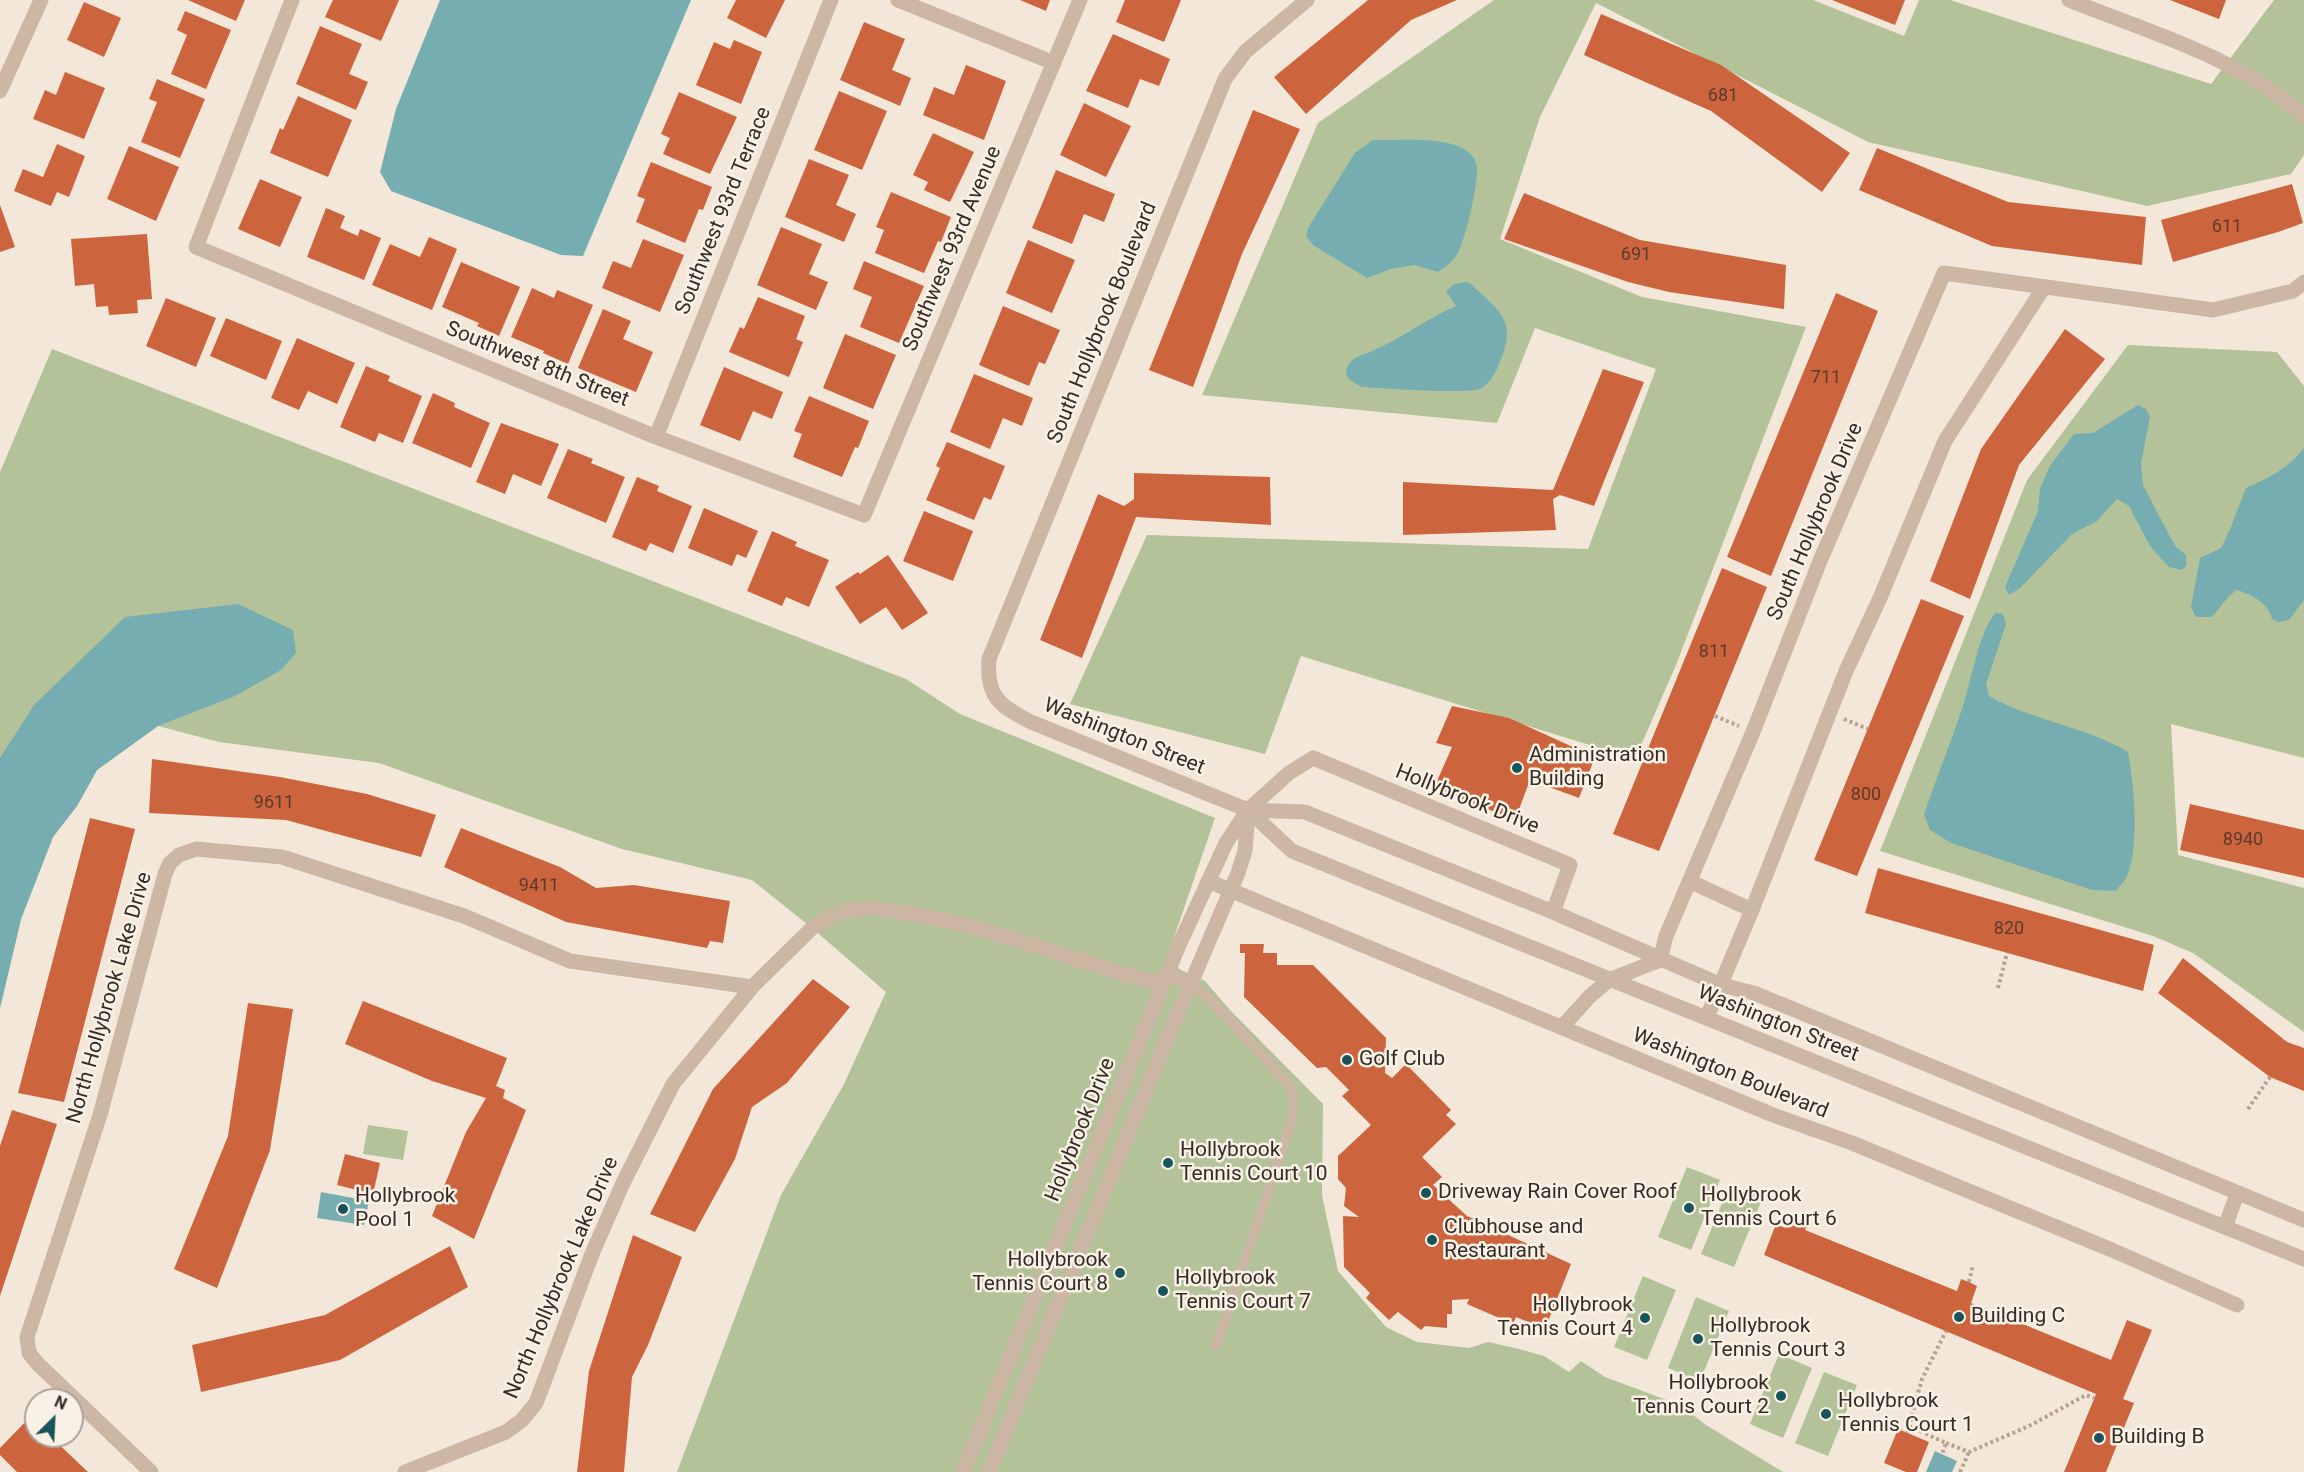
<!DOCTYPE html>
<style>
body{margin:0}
#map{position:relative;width:2304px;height:1472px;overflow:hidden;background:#f3e7d9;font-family:Roboto,sans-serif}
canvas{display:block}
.north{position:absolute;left:24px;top:1388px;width:60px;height:60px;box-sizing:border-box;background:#faf1e6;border:2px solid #aca299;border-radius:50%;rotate:24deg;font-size:16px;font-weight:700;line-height:24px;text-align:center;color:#362c26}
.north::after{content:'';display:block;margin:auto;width:21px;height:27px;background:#1a545a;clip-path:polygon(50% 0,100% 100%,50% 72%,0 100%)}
</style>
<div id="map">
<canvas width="2304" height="1472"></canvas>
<div class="north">N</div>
</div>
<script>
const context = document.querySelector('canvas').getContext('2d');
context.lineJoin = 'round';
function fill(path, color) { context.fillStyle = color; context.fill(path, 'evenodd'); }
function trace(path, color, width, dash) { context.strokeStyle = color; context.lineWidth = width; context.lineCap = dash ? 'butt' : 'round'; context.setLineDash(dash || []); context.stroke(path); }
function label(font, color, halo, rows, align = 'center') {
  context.font = font + ' Roboto,sans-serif'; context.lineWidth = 5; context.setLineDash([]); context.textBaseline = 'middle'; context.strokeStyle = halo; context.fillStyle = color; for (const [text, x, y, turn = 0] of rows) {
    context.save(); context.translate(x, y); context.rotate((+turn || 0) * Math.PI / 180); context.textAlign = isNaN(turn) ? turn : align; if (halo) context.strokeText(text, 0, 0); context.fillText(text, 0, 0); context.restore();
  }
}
const green = new Path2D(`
 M1494,0H1813L1904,36L1919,0H1950L2211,84L2274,0H2304V155L2291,174L2147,206L1868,142L1596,3L1540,117L1500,239L1642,297L1806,327L1676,665L1635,759L1301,656L1265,754L1070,704L1147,535L1588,549L1656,369L1535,328L1497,423L1202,395L1318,123Z
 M2128,345L2277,352L2304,386V758L2171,724L2178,855L2304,888V1032L2193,953L2153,936L1880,851L2027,480Z
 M52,349L906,679L960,714L1215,818L1169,952L1172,962L1181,970L1205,981L1230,1010L1323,1104L1322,1195L1338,1271L1386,1327L1417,1342L1469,1348L1488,1342L1519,1349L1544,1356L1569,1372L1581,1361L1605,1377L1680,1405L1706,1425L1783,1472H677L781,1195L844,1084L886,992L812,928L752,880L622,849L379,763L219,742L158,726L97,770L77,806L53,837L21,919L0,1008V472Z
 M368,1125L408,1131L403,1160L363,1154Z
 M1687,1167L1720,1180L1691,1250L1658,1237Z
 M1730,1184L1763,1197L1734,1267L1701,1254Z
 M1643,1276L1676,1290L1647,1360L1614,1347Z
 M1696,1297L1729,1311L1700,1381L1668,1368Z
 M1779,1354L1812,1368L1783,1438L1750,1424Z
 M1824,1372L1857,1385L1828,1456L1795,1443Z`);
const water = new Path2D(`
 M440,0H691L583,256L561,255L391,191L380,172L396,109Z
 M1373,140C1399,141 1447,135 1468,152C1471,154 1475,159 1476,163C1481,175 1465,241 1458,253C1453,262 1446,266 1438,272L1415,265L1391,269L1367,278L1313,245L1306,236L1308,228L1355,153Z
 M1466,282L1471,284C1496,309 1517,318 1502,357C1497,369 1493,380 1482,388C1471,395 1381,388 1362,387C1354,383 1343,378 1347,367C1351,358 1362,355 1370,352C1400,340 1425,319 1456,306L1446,291L1453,285Z
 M2138,405L2146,409L2150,417L2141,463L2143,485L2175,546L2186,555V566L2181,570L2169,567L2150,546L2129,506L2117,499L2097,521L2072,534L2020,588L2009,595L2005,587L2038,511L2040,488L2050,466L2074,434L2093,433Z
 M2304,448V600L2289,620L2278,622L2272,619C2268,603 2253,595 2237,590L2230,595L2212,617H2196L2191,607L2200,558L2221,548L2231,527L2246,488C2269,478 2289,468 2304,448Z
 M238,604L293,630L296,653L281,670L235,696L158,726L97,770L77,806L53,837L21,919L0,1008V758L34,705L125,617Z
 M1995,613L2003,614L2006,624L1986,684L1989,696C2032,721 2085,726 2128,752C2134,784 2140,846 2127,876C2125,881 2119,886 2116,891L2092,890L1951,843L1930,830L1924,814C1936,779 1950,745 1962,709C1971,682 1978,635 1995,613Z
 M321,1192L369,1201L364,1225L317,1218Z
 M1935,1451L1957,1461L1952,1472H1926Z`);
const building = new Path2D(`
 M188,0H245L236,21Z
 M333,0H399L381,41L325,17Z
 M736,0H785L766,38L727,18Z
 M1020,0H1050L1046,11Z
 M1125,0H1181L1164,42L1116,22Z
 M1368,0H1457L1411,20L1306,114L1274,77Z
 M1832,0H1905L1895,25Z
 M2170,0H2226L2219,19Z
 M84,2L121,18L104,57L67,40Z
 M185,11L231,30L206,89L171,74L187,35L177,30Z
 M1601,14L1721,65L1850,153L1822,192L1711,111L1584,55Z
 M864,22L905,39L892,70L911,78L900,106L840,80Z
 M320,26L362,44L349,74L368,82L356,110L296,84Z
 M1113,34L1170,59L1159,86L1140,79L1128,108L1086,91Z
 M734,40L762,52L741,104L696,85L714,42L730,49Z
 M966,65L1006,81L984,140L923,115L934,87L954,95Z
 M65,72L105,88L84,139L33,119L45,90L56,95Z
 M157,79L205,99L180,158L141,142L157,102L149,99Z
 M839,91L887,111L862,170L814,150Z
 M679,92L737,117L710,174L663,154L670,138L661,134Z
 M298,96L352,120L328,177L270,153L280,128L283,130Z
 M1084,103L1131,126L1106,177L1060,155Z
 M1253,110L1300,129L1242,254L1193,387L1149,370Z
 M933,133L974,152L950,202L924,190L928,182L913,175Z
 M57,144L85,156L69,197L57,192L51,206L14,191L23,169L43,177Z
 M129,146L179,167L156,221L107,199Z
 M1877,148L2008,202L2146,217L2142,265L1992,246L1859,190Z
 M809,159L849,175L836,205L856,214L844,242L785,217Z
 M651,162L712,187L703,210L699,209L685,243L636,222L645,199L637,196Z
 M1056,170L1115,194L1104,222L1084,214L1072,244L1032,228Z
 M260,179L302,197L280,247L238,229Z
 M2292,184L2303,223L2278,232L2173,262L2161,220Z
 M891,192L951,217L941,242L938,241L924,273L875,253L884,230L876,227Z
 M1524,193L1640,240L1786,265L1784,309L1669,292L1628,282L1504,239Z
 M0,205L15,247L0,252Z
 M326,208L345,216L340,228L358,236L360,229L381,238L364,280L307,257Z
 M781,227L822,244L809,274L828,282L816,310L757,285Z
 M147,234L152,299L137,300L138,313L109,315L108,306L96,307L94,284L75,286L71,239Z
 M429,237L457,249L432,310L372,285L390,244L420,257Z
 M643,239L684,255L660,312L602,288L613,261L631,268Z
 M1028,240L1075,260L1052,313L1006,293Z
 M864,261L924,286L899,343L860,327L872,297L853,289Z
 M461,262L520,287L499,336L477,326L479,323L442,307Z
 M532,288L554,298L557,290L593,305L568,364L543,353L544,351L511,337Z
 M1836,293L1878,311L1771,576L1727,557Z
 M758,297L805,316L796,339L803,342L789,377L729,352L740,327L744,329Z
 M166,298L216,318L196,367L146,346Z
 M1003,306L1060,330L1045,364L1039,362L1029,386L979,365Z
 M603,309L631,321L623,339L653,352L636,392L578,368Z
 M226,318L282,341L266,380L210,356Z
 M2065,329L2105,359L2019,465L1970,599L1930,581L1981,449Z
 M845,334L896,355L873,409L823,388Z
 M297,338L355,363L337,404L308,391L299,410L271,398Z
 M366,366L390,376L388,381L422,396L403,443L379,433L375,442L340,427Z
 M724,367L783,392L772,419L753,411L740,441L700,425Z
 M1603,369L1644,382L1594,506L1560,495L1553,499L1556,530L1403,535V482L1553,490Z
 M974,374L1033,398L1022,426L1003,418L990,449L950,432Z
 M433,393L455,403L454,407L490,423L471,468L412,443Z
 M809,396L869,421L858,448L855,447L842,477L793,457L802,434L794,431Z
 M501,423L559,444L541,486L513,474L505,494L476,482Z
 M947,442L1005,466L991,500L984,497L974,520L926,500L940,468L936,466Z
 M568,449L593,459L591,463L625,477L606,523L547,498Z
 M1134,473L1270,477L1271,525L1136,517L1082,658L1040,640L1098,494L1124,506L1134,499Z
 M637,477L659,486L657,491L692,506L673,553L650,543L646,551L612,537Z
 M704,508L758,531L746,558L737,554L732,566L688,548Z
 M924,511L973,531L953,581L903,561Z
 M772,531L797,542L795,546L829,560L809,607L786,597L782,606L747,591Z
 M888,555L928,613L902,630L886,607L860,624L835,587L858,572L860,574Z
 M1722,568L1767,587L1659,851L1613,834Z
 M1921,599L1964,616L1857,876L1814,860Z
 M1452,706L1509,718L1595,757L1579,798L1530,780L1515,820L1434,788L1452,747L1436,743Z
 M152,759L280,777L367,794L436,815L421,857L286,820L149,813Z
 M2190,804L2304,830V878L2180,850Z
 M90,818L135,829L64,1102L18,1093Z
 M461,828L560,867L596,888L634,885L730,901L723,943L710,941L707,948L566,922L444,867Z
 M1878,868L2154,945L2143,991L1865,913Z
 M1240,944H1264L1263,953H1277V965H1313L1386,1038L1385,1073L1392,1078L1406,1064L1451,1110L1446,1115L1456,1124L1422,1157L1442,1177L1433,1185L1467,1216L1571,1264L1545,1329L1516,1317L1513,1324L1467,1304L1469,1299L1452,1300V1314H1447V1328L1425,1326L1421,1330L1398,1312L1389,1320L1366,1298L1370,1293L1344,1267L1343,1216L1359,1217L1344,1206L1346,1188L1338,1179V1156L1371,1125L1342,1096L1349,1090L1326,1067L1317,1068L1244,997L1245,953H1240Z
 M2183,958L2287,1042L2304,1048V1091L2270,1077L2158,993Z
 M813,979L850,1007L787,1083L752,1107L735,1159L695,1232L650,1214L713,1089Z
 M363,1001L507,1058L496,1086L505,1090L503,1098L526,1110L474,1239L432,1216L466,1132L486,1098L432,1081L345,1044Z
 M248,1003L293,1009L270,1150L217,1288L174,1269L228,1136Z
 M12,1110L57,1124L0,1296V1146Z
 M345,1154L380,1163L373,1194L337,1185Z
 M1803,1211L1812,1215L1805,1230L1957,1291L1961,1279L1969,1282L1977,1286L1971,1303L2111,1360L2127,1320L2152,1330L2123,1399L2134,1403L2106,1472H2064L2096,1394L1764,1255L1776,1224L1785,1228L1787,1223L1795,1226Z
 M633,1235L682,1257L648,1345L632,1377L624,1472H577L589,1371Z
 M450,1246L468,1287L340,1360L201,1392L192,1345L325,1315Z
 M30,1417L36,1423V1436H50L88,1472H17L0,1455V1448Z
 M1898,1429L1929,1442L1917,1472H1906L1884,1463Z`);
const path = new Path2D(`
 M1715,716L1739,726
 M1844,719L1868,729
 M1998,988L2007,953
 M2248,1109L2270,1077
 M1969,1282L1973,1265
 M1909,1426L1946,1443L1942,1454
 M1907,1433L1922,1379L1946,1331
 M1946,1443L1969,1452L2029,1426L2086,1395L2094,1398
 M1960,1472L1969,1452`);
const service = new Path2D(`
 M1192,984L1209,998L1287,1082C1297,1098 1294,1109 1290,1126L1216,1346`);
const minor = new Path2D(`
 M292,0L196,247L656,437L864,515L1080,0
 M898,0L1054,63
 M1307,0L1245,52L1225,79L989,659C986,696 999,706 1031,722L1248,810L1305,812L1553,912L1721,985L1754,993L2304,1220
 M2069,0C2146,31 2244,59 2304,117
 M0,91L41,0
 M656,437L831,0
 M1248,810L1292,851L2304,1259
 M1208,881L1773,1115L1852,1143L2112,1250L2237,1305
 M1689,881L1752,910
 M1707,1017L1752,910L1846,671L1880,598L1945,441L2044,287
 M1562,1027L1590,996L1609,980L1660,960L1666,936L1753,732L1820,561L1944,273L2213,310L2293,291L2304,282
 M2225,1227L2237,1194
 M151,1472L38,1364L29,1353L27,1337L100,1115L165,874L170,863L179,855L196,849L282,857L464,916L570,961L752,987
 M405,1472L506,1432L522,1420L536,1403L592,1254L623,1183L673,1084L752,987L812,928L828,918L850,910L874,908L904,913L958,923L1014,939L1146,981L1158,980L1168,974L1192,984
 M963,1472L1179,945L1226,843L1248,810L1289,773L1313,758L1570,865L1553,912
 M989,1472L1171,1030L1238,873L1245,851L1248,813`);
const markers = [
 [1517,768,6,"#1a545a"],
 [1347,1060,6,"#1a545a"],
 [1168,1163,6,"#1a545a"],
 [1426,1193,6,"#1a545a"],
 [1689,1208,6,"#1a545a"],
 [343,1209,6,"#1a545a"],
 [1432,1240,6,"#1a545a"],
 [1120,1273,6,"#1a545a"],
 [1163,1291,6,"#1a545a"],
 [1959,1317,6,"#1a545a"],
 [1645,1318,6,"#1a545a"],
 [1698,1339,6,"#1a545a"],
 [1781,1396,6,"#1a545a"],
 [1826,1414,6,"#1a545a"],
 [2099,1438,6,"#1a545a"]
];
const numberNames = [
 ["681",1723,96],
 ["611",2227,227],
 ["691",1636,255],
 ["711",1826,378],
 ["811",1714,652],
 ["800",1866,795],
 ["9611",274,803],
 ["8940",2243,840],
 ["9411",539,886],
 ["820",2009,929]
];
const streetNames = [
 ["Southwest 93rd Terrace",724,211,-68],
 ["Southwest 93rd Avenue",953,249,-67],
 ["South Hollybrook Boulevard",1103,323,-68],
 ["Southwest 8th Street",537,365,22],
 ["South Hollybrook Drive",1816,522,-67],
 ["Washington Street",1124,737,22],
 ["Hollybrook Drive",1467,800,22],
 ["North Hollybrook Lake Drive",110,998,-74],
 ["Washington Street",1778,1024,22],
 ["Washington Boulevard",1730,1074,22],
 ["Hollybrook Drive",1081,1130,-68],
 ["North Hollybrook Lake Drive",562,1278,-67]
];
const poiNames = [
 ["Administration",1529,756],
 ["Building",1529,780],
 ["Golf Club",1359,1060],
 ["Hollybrook",1180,1151],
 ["Tennis Court 10",1180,1175],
 ["Driveway Rain Cover Roof",1438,1193],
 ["Hollybrook",1701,1196],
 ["Tennis Court 6",1701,1220],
 ["Hollybrook",355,1197],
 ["Pool 1",355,1221],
 ["Clubhouse and",1444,1228],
 ["Restaurant",1444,1252],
 ["Hollybrook",1108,1261,"right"],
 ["Tennis Court 8",1108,1285,"right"],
 ["Hollybrook",1175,1279],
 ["Tennis Court 7",1175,1303],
 ["Hollybrook",1633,1306,"right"],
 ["Tennis Court 4",1633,1330,"right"],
 ["Building C",1971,1317],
 ["Hollybrook",1710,1327],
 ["Tennis Court 3",1710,1351],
 ["Hollybrook",1769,1384,"right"],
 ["Tennis Court 2",1769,1408,"right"],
 ["Hollybrook",1838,1402],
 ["Tennis Court 1",1838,1426],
 ["Building B",2111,1438]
];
fill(green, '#b3c298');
fill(water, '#76adb1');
fill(building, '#cc653d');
trace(path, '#b7a18f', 4, [3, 3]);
trace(service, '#cbb7a4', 10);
trace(minor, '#cbb7a4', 15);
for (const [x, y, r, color] of markers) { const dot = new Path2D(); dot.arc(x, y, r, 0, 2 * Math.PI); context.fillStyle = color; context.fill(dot); trace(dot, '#faf1e6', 2); }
label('18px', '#5c3a2c', null, numberNames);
label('21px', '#362c26', '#faf1e6', streetNames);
label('21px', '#362c26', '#faf1e6', poiNames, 'left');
</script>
